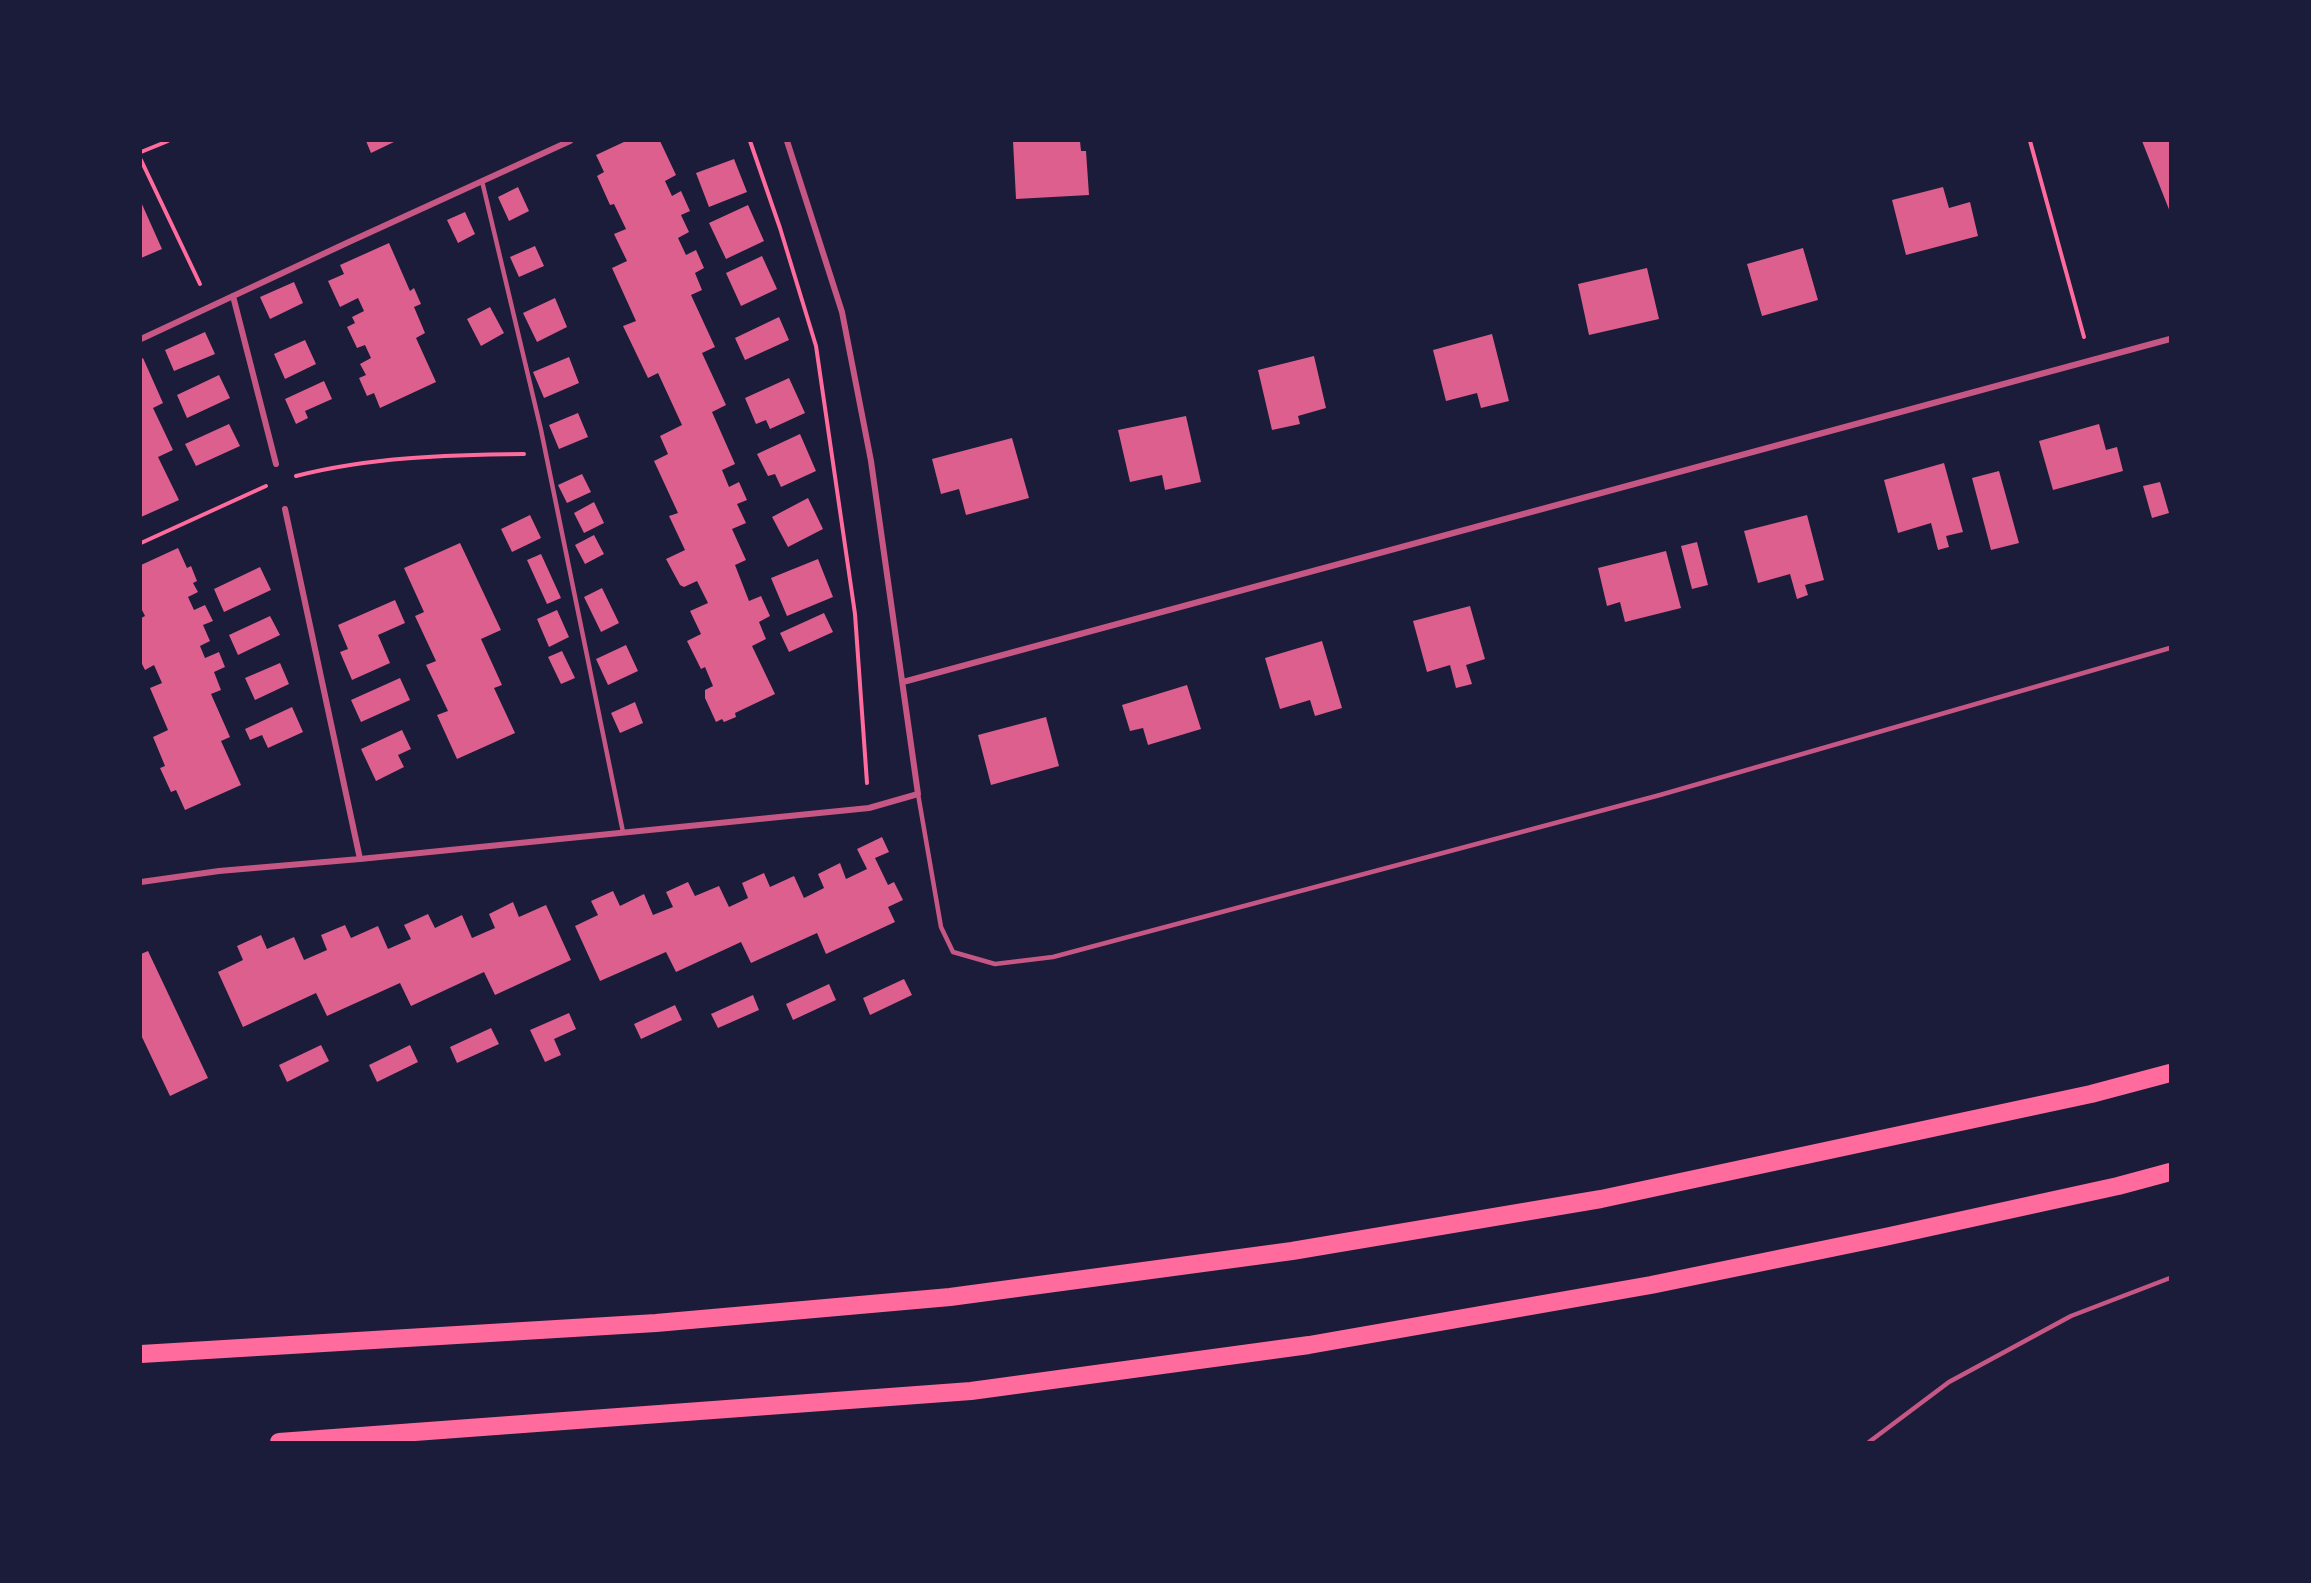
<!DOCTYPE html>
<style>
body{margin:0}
#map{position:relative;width:2311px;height:1583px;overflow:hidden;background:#1b1b3a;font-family:"Archivo Narrow",sans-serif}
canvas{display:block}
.frame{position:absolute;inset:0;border:142px solid #1b1b3a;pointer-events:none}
</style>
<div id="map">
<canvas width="2311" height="1583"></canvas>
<div class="frame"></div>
</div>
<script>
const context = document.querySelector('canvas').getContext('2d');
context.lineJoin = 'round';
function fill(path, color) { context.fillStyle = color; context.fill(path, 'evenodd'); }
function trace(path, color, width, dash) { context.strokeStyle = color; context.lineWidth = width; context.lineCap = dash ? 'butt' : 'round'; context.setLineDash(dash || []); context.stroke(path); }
const building = new Path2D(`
 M366,141H396L371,153Z
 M626,141H660L676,175L665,181L672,196L681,191L690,211L681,215L689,232L678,238L686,255L696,250L704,268L695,273L702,290L691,295L715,347L702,353L726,405L712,412L735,464L722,470L729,487L739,482L747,500L737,504L746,523L732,529L746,560L735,565L749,601L761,596L770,616L759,622L766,639L752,646L775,694L735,713L736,717L724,722L722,719L716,722L705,698V690L713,686L705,667L701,669L687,641L701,634L690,611L708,603L697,581L684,587L680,585L666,559L685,550L669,516L678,513L654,461L668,454L660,436L682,425L658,373L648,378L623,326L636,321L612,268L627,261L614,234L626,229L614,204L610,205L597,176L604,172L596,155Z
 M1013,141H1080L1081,151H1086L1089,195L1016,199Z
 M2142,141H2170V212Z
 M734,159L747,192L709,207L696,173Z
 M518,187L529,211L509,221L498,197Z
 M1943,187L1949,208L1970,202L1978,236L1906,255L1892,200Z
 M141,202L162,249L141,258Z
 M748,205L764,241L726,259L709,223Z
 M465,212L475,234L458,243L447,220Z
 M389,243L410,291L414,288L421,304L414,307L425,333L416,338L436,382L380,408L374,393L367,396L359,378L366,375L360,364L371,358L365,345L357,348L347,327L355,323L352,317L364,311L358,298L340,307L328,281L344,274L340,265Z
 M535,246L544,266L519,277L510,257Z
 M1803,248L1818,300L1762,316L1747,264Z
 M762,256L777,289L741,306L726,273Z
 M1647,268L1659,319L1589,335L1578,284Z
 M294,282L303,303L270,319L260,297Z
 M555,298L567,327L537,342L523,313Z
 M490,307L504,333L481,346L467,319Z
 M779,317L789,340L745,360L735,338Z
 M205,332L215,354L174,371L165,350Z
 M1492,334L1509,401L1481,408L1477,393L1446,401L1433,350Z
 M305,340L316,364L285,379L274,354Z
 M1314,356L1326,408L1298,416L1300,424L1272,430L1258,370Z
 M569,357L579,383L544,398L533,372Z
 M143,358L163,403L153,408L173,450L158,457L179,500L141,517V359Z
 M219,375L230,398L187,418L177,395Z
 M789,378L805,413L770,429L766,420L756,424L745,398Z
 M324,381L332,399L305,411L308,418L296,424L285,399Z
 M578,413L588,437L559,449L549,425Z
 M1186,416L1201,482L1165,490L1162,475L1130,482L1118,430Z
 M229,424L240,446L196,466L185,444Z
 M2099,424L2106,450L2117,447L2123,471L2053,490L2039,441Z
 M800,434L816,471L781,487L775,474L768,476L757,454Z
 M1012,438L1029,498L966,515L959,489L941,494L932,459Z
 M1944,463L1963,532L1946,536L1949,547L1938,550L1931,523L1898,533L1884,480Z
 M1999,471L2019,543L1991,550L1972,478Z
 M582,474L591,492L567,503L558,485Z
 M2160,482L2169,513L2152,518L2143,486Z
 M808,498L823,529L788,547L772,517Z
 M594,502L604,523L584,533L574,513Z
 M530,515L541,538L512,552L501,529Z
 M1807,515L1824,580L1805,585L1808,595L1797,599L1790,574L1758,583L1744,531Z
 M594,535L604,554L585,564L575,545Z
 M1697,542L1708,585L1692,589L1681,546Z
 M460,543L501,630L481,639L502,685L494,688L515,733L457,759L437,715L448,711L426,665L436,661L415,616L424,612L404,568Z
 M178,548L187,568L191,566L197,581L193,583L198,592L188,597L194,610L205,605L213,621L203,625L210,641L200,646L205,658L219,652L225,667L214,672L221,690L211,694L230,737L221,741L241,785L185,810L176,790L171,792L160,768L165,766L153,737L168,730L150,688L162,683L154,665L145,670L141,662V618L145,616L141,608V565Z
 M1666,551L1681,608L1625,622L1620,602L1607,606L1598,568Z
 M541,554L561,598L547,604L527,560Z
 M818,559L833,597L787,616L771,578Z
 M260,567L271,590L224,612L214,589Z
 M602,588L619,623L601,632L584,597Z
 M395,600L405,623L378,635L390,663L352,680L340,652L348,649L338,625Z
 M1470,606L1485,659L1466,665L1472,684L1456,688L1450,665L1427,672L1413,621Z
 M557,610L569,637L549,647L537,619Z
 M824,613L833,632L789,652L780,633Z
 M270,616L280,635L238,655L229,635Z
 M1322,641L1342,708L1315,716L1310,700L1280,709L1265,658Z
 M626,645L638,671L608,685L596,659Z
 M562,651L575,678L561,684L548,657Z
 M280,663L289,684L255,700L245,678Z
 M400,678L410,700L361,722L351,700Z
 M1187,685L1201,729L1148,745L1143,728L1130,731L1122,705Z
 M635,702L643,723L620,733L611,713Z
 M292,707L303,732L268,748L262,735L250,740L245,729Z
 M1046,717L1059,766L991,785L978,735Z
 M402,730L411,749L398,755L404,767L376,781L361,749Z
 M882,837L889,852L875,858L888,885L894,882L903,900L888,907L895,922L826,954L817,933L751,963L741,942L676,972L666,952L600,981L575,926L598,915L591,901L613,891L620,906L644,894L653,915L673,907L666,892L688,882L695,896L719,886L729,907L748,898L742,883L764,873L770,887L794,876L804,898L824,888L818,874L840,863L846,879L867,869L857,849Z
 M513,902L519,917L546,905L571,960L495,995L484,972L411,1006L400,983L327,1016L316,993L243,1027L218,972L243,960L237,946L261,935L267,949L294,937L304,960L327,950L321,935L345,925L351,938L378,926L388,949L411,939L404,925L428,914L435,928L462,915L472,938L495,928L489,914Z
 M148,951L208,1078L170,1096L141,1035V954Z
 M904,979L912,995L870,1015L863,998Z
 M829,984L836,1000L793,1020L786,1004Z
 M753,995L759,1010L718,1028L711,1014Z
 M675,1005L682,1020L641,1039L634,1024Z
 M569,1013L576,1029L554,1039L561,1055L545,1062L530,1030Z
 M491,1028L499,1044L457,1063L450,1047Z
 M321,1045L329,1061L287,1082L279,1065Z
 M410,1045L418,1062L377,1082L369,1065Z`);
const path = new Path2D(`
 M750,141L780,228L816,346L855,614L867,783
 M2030,141L2084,337
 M141,152L168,141
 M141,160L200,284
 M296,476C370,457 447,455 524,454
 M141,543L266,486`);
const service = new Path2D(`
 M482,181L541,430L623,832
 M918,794L941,927L953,952L995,964L1053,957L1660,795L2170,648
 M1869,1442L1949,1382L2071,1316L2170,1278`);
const minor = new Path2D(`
 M233,296L276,464
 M141,339L351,241L570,141
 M285,509L360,859
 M903,682L2170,339
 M141,882L219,871L360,859L869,808L918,794L871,461L842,312L787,141`);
const motorway = new Path2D(`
 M141,1354L656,1323L950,1297L1292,1251L1601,1199L2091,1094L2170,1073
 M279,1442L971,1391L1309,1345L1651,1285L1885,1237L2118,1186L2170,1172`);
fill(building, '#dd5f8e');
trace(path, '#ff6b9d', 4);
trace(service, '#c65784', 4.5);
trace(minor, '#c65784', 6);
trace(motorway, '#ff6b9d', 18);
</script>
